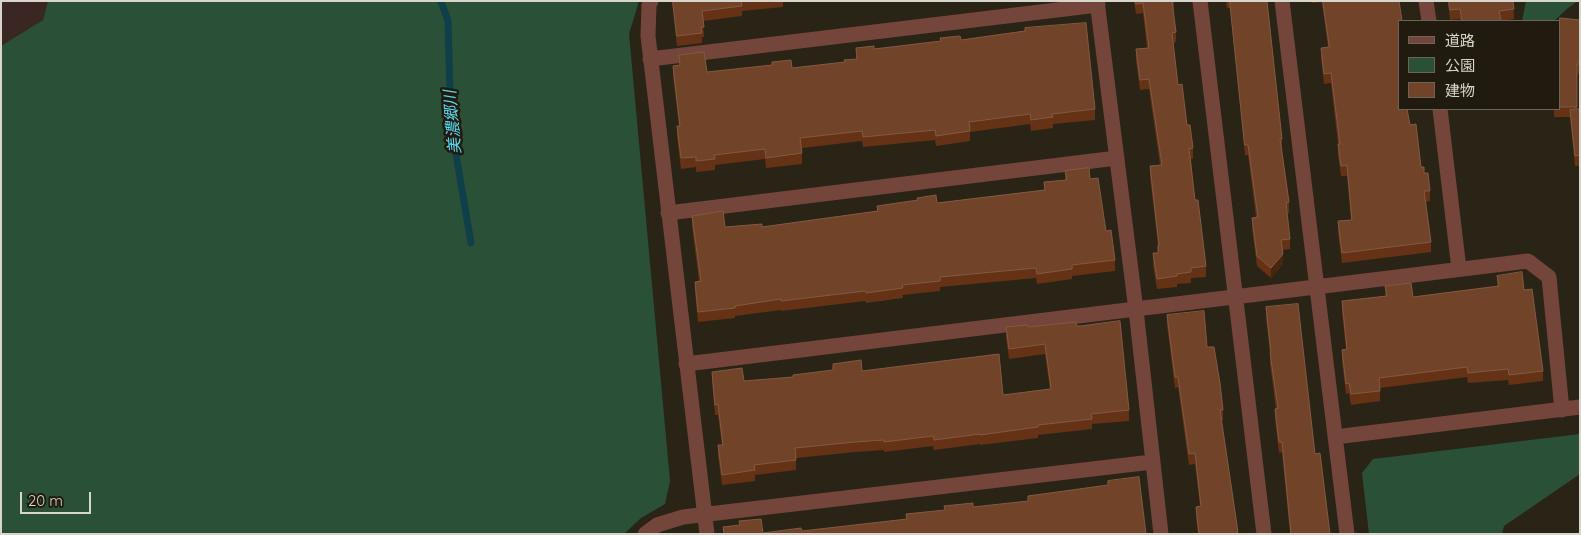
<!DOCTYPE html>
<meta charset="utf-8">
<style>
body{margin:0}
#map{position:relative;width:1581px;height:535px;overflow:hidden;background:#2a2417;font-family:Quicksand,"Noto Sans JP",sans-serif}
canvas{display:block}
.frame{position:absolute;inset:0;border:2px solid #d8d5cd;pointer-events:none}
.legend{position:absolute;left:1398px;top:20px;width:162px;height:90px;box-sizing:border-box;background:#201b0e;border:1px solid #6a655a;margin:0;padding:6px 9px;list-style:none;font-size:15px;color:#d8d5cd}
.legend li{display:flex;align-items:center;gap:10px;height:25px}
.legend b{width:25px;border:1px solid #6a655a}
.scale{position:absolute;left:20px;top:492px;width:71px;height:22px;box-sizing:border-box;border:2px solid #d8d5cd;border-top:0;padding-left:6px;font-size:15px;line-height:18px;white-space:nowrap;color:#d8d5cd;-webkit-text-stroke:4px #201b0e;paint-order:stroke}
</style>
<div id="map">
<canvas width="1581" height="535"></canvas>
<div class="frame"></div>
<ul class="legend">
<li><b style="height:6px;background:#74453b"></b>道路</li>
<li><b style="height:14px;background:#2a5138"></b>公園</li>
<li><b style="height:14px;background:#714429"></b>建物</li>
</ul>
<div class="scale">20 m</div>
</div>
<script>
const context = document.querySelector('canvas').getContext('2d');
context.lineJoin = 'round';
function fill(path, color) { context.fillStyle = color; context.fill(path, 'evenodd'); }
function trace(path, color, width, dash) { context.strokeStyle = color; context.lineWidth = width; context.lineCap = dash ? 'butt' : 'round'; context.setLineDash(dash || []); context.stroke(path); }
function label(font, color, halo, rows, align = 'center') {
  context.font = font + ' Quicksand,"Noto Sans JP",sans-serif'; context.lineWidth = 5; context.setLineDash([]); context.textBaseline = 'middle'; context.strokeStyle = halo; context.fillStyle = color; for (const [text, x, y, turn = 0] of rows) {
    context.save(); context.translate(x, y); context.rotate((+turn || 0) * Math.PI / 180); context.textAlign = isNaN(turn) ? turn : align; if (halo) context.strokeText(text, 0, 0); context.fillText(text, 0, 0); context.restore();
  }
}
const industrial = new Path2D(`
 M1,1H48L43,20L1,46Z`);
const green = new Path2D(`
 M48,1H639L629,34L670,481L665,504L641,518L624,534H1V46L43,20Z
 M1526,1H1578L1568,8L1554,21H1522Z
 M1580,434V474L1504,526L1502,534H1369L1362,473L1373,459Z`);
const stream = new Path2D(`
 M441,1L448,21L451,125L471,243`);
const minor = new Path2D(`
 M651,1L649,5L648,36L707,534
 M1097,1L1136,310L1161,534
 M1200,1L1264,534
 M1282,1L1347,534
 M1426,1L1429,21
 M650,59L1098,5
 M1440,109L1459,269
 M668,213L1117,158
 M686,364L1528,261L1549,277L1562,410
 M1335,437L1580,407
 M645,534L657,525L683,517L1152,462`);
const wall = new Path2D(`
 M672,1H792L783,2V7L742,11V16L703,21L704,37H702V43L677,46Z
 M1134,1H1174V9H1173L1176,32V42L1173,43L1178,85L1193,148V159H1191L1195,200L1206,266V277L1191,278V283L1177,284V287L1157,289L1153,264V253H1158V245L1150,176V166L1160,165L1149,89L1140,90L1136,60V49L1147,48L1143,13L1136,14Z
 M1226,1H1267L1282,139V149L1289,202V213H1287L1290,239V249L1282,250L1283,264L1271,278L1257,266L1252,228V218L1256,217L1248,155H1245L1230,8H1227Z
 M1312,1H1399L1400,109L1410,125L1421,167L1424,173L1430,191V201L1426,202L1431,242V252L1342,263L1338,232V221L1351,220L1347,176H1341L1338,154V144L1331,83L1324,84L1321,58V48L1328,47L1322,2L1312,3Z
 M1448,1H1513L1514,19L1501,21H1460V19L1450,20Z
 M1580,20V74H1577V109H1580V166H1575L1570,117H1554V109H1560V27Z
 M1025,28L1095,109V120L1053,124V128L1031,131L1030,124L970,132V141L936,146L935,140L863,147L862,141L802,148V164L766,168L765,159L715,165V170L696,172V167L681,169L677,136V126H679L673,76V66L679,65V55L707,72L792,68L844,62L856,59V48L874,49L961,40L1025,31Z
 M1065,171L1090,179L1115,260V271L1072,276V279L1037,284L1036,278L940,287V291L903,295V298L866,303L865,301L781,311V310L735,316V318L698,322L695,292V282L699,281L692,226V216L725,227H762L877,211V206L937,203L1044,190V182L1065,180Z
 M1497,276L1524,290L1543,371V381L1509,385L1508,380L1468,383L1467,377L1380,388V401L1351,405L1349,393L1346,394L1342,360V350L1346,349L1342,311V301L1385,296V286L1413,297L1497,286Z
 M1266,307L1315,454L1330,534H1290L1282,452L1279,453L1275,419V409H1276L1270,364V353L1266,318Z
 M1167,315L1207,347L1223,410V420H1221L1238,534H1198L1196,517V507L1200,506L1195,464L1189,465L1178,387L1175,388L1167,325Z
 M1077,326L1129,410V421L1092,424V429L1038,435V438L980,445V444L934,450L933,446L884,452V450L855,452L796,458V470L755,475V481L722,485L718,456V445H722L718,415H715L712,382V372L744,381L793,377L833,370V364L862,371L1003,395L1050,389L1045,354L1009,359L1006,337V327Z`);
const shadedWall = new Path2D(`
 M1283,254V264L1271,278V268Z`);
const building = new Path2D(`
 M673,1H741L742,6L702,11L704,27H701L702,33L677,36Z
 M1135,1H1172L1176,32L1172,33L1178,85L1182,84L1187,125H1190L1193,148L1189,149L1195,200H1198L1206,266L1191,268V272L1177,274V276L1157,279L1153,253H1158V245H1159L1150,166L1162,165L1149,79L1140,80L1136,49L1149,48L1143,3L1136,4Z
 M1230,1H1267L1282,139H1280L1289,202L1286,203L1290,239L1281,240L1283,254L1271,268L1257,256L1252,218L1258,217L1248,145H1245Z
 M1323,1H1399L1402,21H1400V109H1407L1410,125L1416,124L1421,167H1424V173H1428L1430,191H1424L1431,242L1342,253L1338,221L1352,220L1347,165L1341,166L1338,144H1340L1331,73L1324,74L1321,48L1329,47Z
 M1449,1H1513L1514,9L1499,11L1501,21H1462L1460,9L1450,10Z
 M1560,18L1580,20V64H1577V107H1560Z
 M1086,23L1095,109L1052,114L1053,117L1031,120L1030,114L969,122L970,131L936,136L935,130L863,137L862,131L800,138L802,153L766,158L765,149L714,155L715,159L696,161V157L681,158L677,126H680L673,66L680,65L679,55L704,52L707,72L772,65V62L791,60L792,68L845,62L844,60L857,59L856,48L874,46V49L941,41L940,38L960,36L961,40L1025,31V28Z
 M1580,109V155L1575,156L1570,110Z
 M1089,168L1090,179L1098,178L1106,231L1111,230L1115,260L1072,265V269L1037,274L1036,268L940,277V281L902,285L903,288L866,293L865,291L781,301V299L735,306V308L698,312L695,282L701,281L692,216L723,211L725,227L762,224V227L878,211L877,206L918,200L917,198L936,195L937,203L1045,190L1044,182L1067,180L1065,171Z
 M1522,272L1524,290L1532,289L1543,371L1509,375L1508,369L1468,373L1467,367L1379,378L1380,391L1351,394L1349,383L1346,384L1342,350L1347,349L1342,301L1387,296L1385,286L1411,283L1413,297L1499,286L1497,276Z
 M1298,304L1315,454L1320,453L1330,534H1291L1282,442H1279L1275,409L1278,408L1270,353H1271L1266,307Z
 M1204,311L1207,347H1214L1220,383L1223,410H1220L1238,532L1236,533V534H1199L1196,507L1201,506L1195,453L1189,454L1178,377H1175L1167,315Z
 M1120,321L1129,410L1091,414L1092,419L1038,425V427L980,435V434L934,440L933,436L884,442V440L855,442L795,448L796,460L754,465L755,470L722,475L718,445H723L718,404L715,405L712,372L742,368L744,381L793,377V375L833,370V364L861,360L862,371L999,354L1003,395L1050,389L1051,388L1045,344L1009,349L1006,327L1027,325L1028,327L1076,322L1077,326H1080Z
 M1139,477L1146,534H724L723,527L740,525L739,521L761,519L763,533L801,528L802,531L907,519L906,514L945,510L944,506L973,503V507L1028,501V496L1108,485V481Z`);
const waterNames = [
 ["美濃郷川",453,122,-95]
];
fill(industrial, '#3a2623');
fill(green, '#2a5138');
trace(stream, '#0f4049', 7);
trace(minor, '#74453b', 15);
fill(wall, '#653216');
fill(shadedWall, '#48250e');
fill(building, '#714429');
trace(building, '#815a43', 1);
label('italic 16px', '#5adbf6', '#201b0e', waterNames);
</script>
